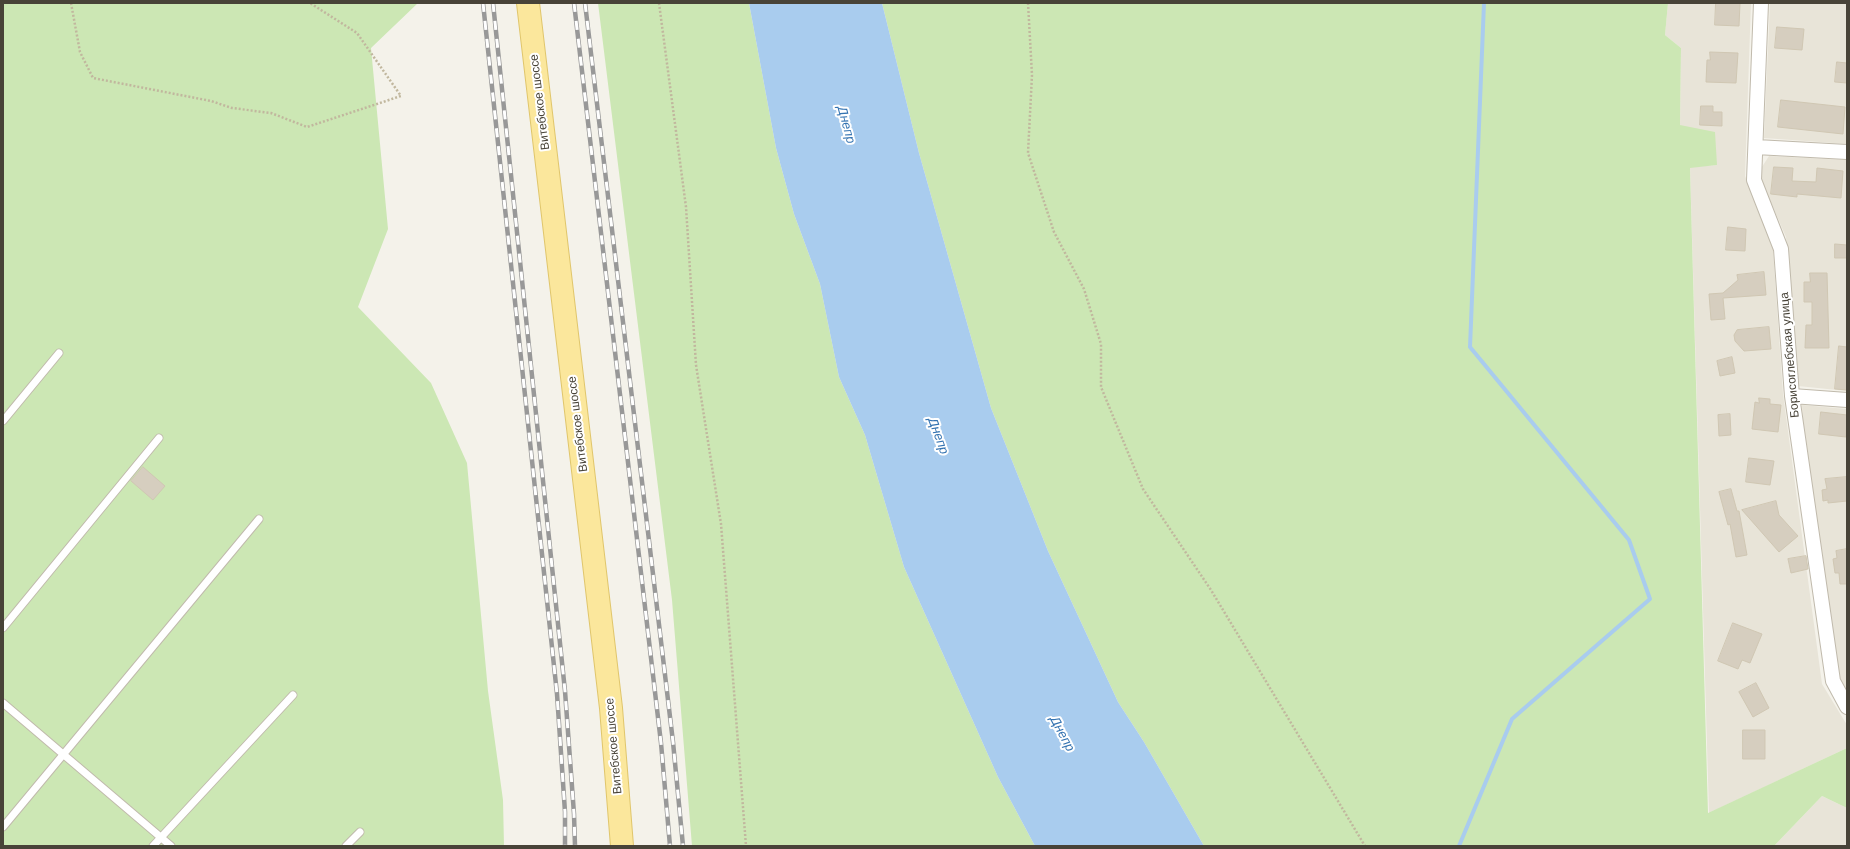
<!DOCTYPE html>
<meta charset="utf-8">
<style>
body{margin:0}
#map{position:relative;width:1850px;height:849px;overflow:hidden;background:#f4f2ea;font-family:Arial,sans-serif}
canvas{display:block}
.frame{position:absolute;inset:0;border:4px solid #484338;pointer-events:none}
</style>
<div id="map">
<canvas width="1850" height="849"></canvas>
<div class="frame"></div>
</div>
<script>
const context = document.querySelector('canvas').getContext('2d');
context.lineJoin = 'round';
function fill(path, color) { context.fillStyle = color; context.fill(path, 'evenodd'); }
function trace(path, color, width, dash) { context.strokeStyle = color; context.lineWidth = width; context.lineCap = dash ? 'butt' : 'round'; context.setLineDash(dash || []); context.stroke(path); }
function label(font, color, halo, rows, align = 'center') {
  context.font = font + ' Arial,sans-serif'; context.lineWidth = 4; context.setLineDash([]); context.textBaseline = 'middle'; context.strokeStyle = halo; context.fillStyle = color; for (const [text, x, y, turn = 0] of rows) {
    context.save(); context.translate(x, y); context.rotate((+turn || 0) * Math.PI / 180); context.textAlign = isNaN(turn) ? turn : align; if (halo) context.strokeText(text, 0, 0); context.fillText(text, 0, 0); context.restore();
  }
}
const residential = new Path2D(`
 M1668,3H1751L1745,176L1773,249L1783,394L1822,684L1847,725V748L1709,813L1690,167L1717,165L1680,125L1681,48L1665,35Z
 M1770,3H1847V144L1764,138Z
 M1769,156L1847,160V391L1798,386L1786,237L1758,173Z
 M1802,405L1847,409V693L1839,683L1805,463Z
 M1822,796L1847,808V846H1774Z`);
const green = new Path2D(`
 M4,3H418L371,48L388,229L358,307L431,383L467,463L488,691L503,800L504,846H3Z
 M598,3H749L776,148L794,214L820,284L839,377L865,435L904,567L998,777L1035,846H692L672,600Z
 M882,3H1668L1665,35L1681,48L1680,125L1715,132L1717,165L1690,168L1708,813L1847,748V808L1822,796L1774,846H1204L1144,742L1118,702L1048,551L991,408L919,153Z`);
const water = new Path2D(`
 M749,3H882L919,153L991,408L1048,551L1118,702L1144,742L1204,846H1035L998,777L904,567L865,435L839,377L820,284L794,214L776,148Z`);
const stream = new Path2D(`
 M1459,846L1512,719L1650,599L1629,540L1470,347L1484,3`);
const building = new Path2D(`
 M1716,3H1740L1739,26L1715,25Z
 M1777,27L1804,29L1802,50L1775,48Z
 M1710,52L1738,53L1736,83L1706,82L1707,60H1710Z
 M1837,62L1847,63V83L1835,82Z
 M1781,100L1845,107L1843,134L1778,127Z
 M1701,106H1713V112H1722V126L1700,125Z
 M1774,167L1793,168L1792,181L1816,182L1817,168L1843,171L1841,198L1797,194V197L1771,194Z
 M1728,227L1746,229L1745,251L1726,250Z
 M1835,244L1847,245V258H1835Z
 M1764,272L1766,295L1723,298L1725,319L1711,320L1709,294L1723,293L1738,280L1737,275Z
 M1810,273H1827L1829,348H1805L1806,325H1812V302H1804V282H1810Z
 M1769,327L1771,349L1744,351L1735,341L1734,335L1737,330Z
 M1839,346L1847,347V390L1835,389Z
 M1732,357L1735,373L1720,376L1717,361Z
 M1759,398L1770,399V404L1781,405L1778,432L1752,429L1755,402L1759,403Z
 M1821,412L1847,415L1846,437L1819,434Z
 M1730,414L1731,435L1719,436L1718,415Z
 M1749,458L1774,461L1770,485L1746,482Z
 M143,467L165,486L153,500L131,481Z
 M1847,477V501L1828,503V500L1823,501L1822,490L1827,489L1825,479Z
 M1731,489L1737,511H1739L1747,555L1736,557L1730,524L1728,525L1719,492Z
 M1776,501L1779,515L1798,536L1779,552L1742,510Z
 M1847,549V584H1840L1839,573H1835L1833,559L1837,558L1836,551Z
 M1806,556L1808,569L1791,573L1788,559Z
 M1733,623L1762,634L1750,663L1742,660L1738,669L1718,661Z
 M1756,683L1769,708L1753,717L1739,692Z
 M1743,730H1765V759H1743Z`);
const path = new Path2D(`
 M71,3L80,52L93,78L211,101L232,108L271,113L307,127L401,96L357,33L310,3
 M659,3L686,207L696,365L721,524L746,846
 M1028,3L1032,75L1028,153L1054,232L1084,289L1101,344V387L1143,489L1211,590L1365,846`);
const service = new Path2D(`
 M3,421L59,353
 M3,628L159,438
 M3,703L171,846
 M3,827L259,519
 M153,846L293,695
 M346,846L360,832`);
const minor = new Path2D(`
 M1761,3L1754,180L1781,249L1792,396L1833,681L1847,707
 M1756,147L1847,152
 M1792,396L1847,400`);
const primary = new Path2D(`
 M528,3L611,708L622,846`);
const rail = new Path2D(`
 M483,3L557,694L565,812V846
 M493,3L565,691L574,814L575,846
 M574,3L661,743L670,846
 M585,3L673,742L683,846`);
const streetNames = [
 ["Витебское шоссе",540,102,-97],
 ["Борисоглебская улица",1790,355,-95],
 ["Витебское шоссе",578,424,-97],
 ["Витебское шоссе",614,746,-95]
];
const waterNames = [
 ["Днепр",846,125,75],
 ["Днепр",938,436,70],
 ["Днепр",1062,734,62]
];
fill(residential, '#e8e4d8');
fill(green, '#cce7b4');
fill(water, '#a9ccee');
trace(stream, '#a9ccee', 4);
fill(building, '#d6cebf');
trace(building, '#d0c7b3', 1);
trace(service, '#c0baac', 9);
trace(minor, '#c0baac', 16);
trace(primary, '#e0c66c', 24);
trace(path, '#c1b79e', 2.5, [2, 2]);
trace(service, '#fff', 7);
trace(minor, '#fff', 14);
trace(primary, '#fbe79c', 22);
trace(rail, '#989898', 4.5);
trace(rail, '#fff', 3, [9]);
label('12px', '#484338', '#fff', streetNames);
label('italic 13px', '#3473b1', '#fff', waterNames);
</script>
